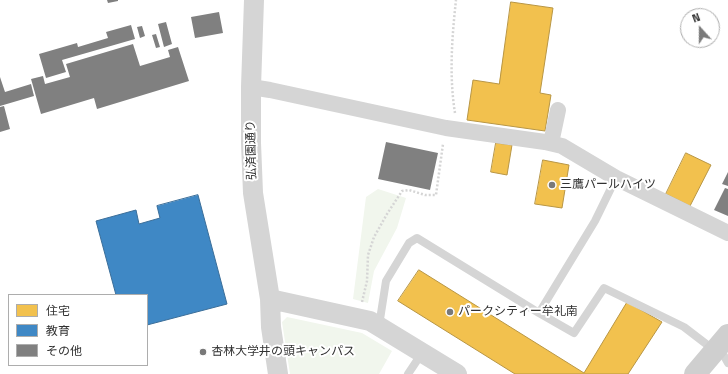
<!DOCTYPE html>
<meta charset="utf-8">
<style>
body{margin:0}
#map{position:relative;width:728px;height:374px;overflow:hidden;background:#fff;font-family:"Titillium Web","Noto Sans JP",sans-serif}
canvas{display:block}
.legend{position:absolute;left:8px;top:294px;width:140px;height:72px;box-sizing:border-box;background:#fff;border:1px solid #adadad;margin:0;padding:5px 7px;list-style:none;font-size:12px;color:#313131}
.legend li{display:flex;align-items:center;gap:8px;height:20px}
.legend b{width:20px;border:1px solid #adadad}
.north{position:absolute;left:680px;top:8px;width:40px;height:40px;box-sizing:border-box;background:#fff;border:1px solid #adadad;border-radius:50%;rotate:339deg;font-size:11px;font-weight:700;line-height:16px;text-align:center;color:#313131}
.north::after{content:'';display:block;margin:auto;width:14px;height:18px;background:#797979;clip-path:polygon(50% 0,100% 100%,50% 72%,0 100%)}
</style>
<div id="map">
<canvas width="728" height="374"></canvas>
<ul class="legend">
<li><b style="height:11px;background:#f2c14e"></b>住宅</li>
<li><b style="height:11px;background:#3f88c5"></b>教育</li>
<li><b style="height:11px;background:#808080"></b>その他</li>
</ul>
<div class="north">N</div>
</div>
<script>
const context = document.querySelector('canvas').getContext('2d');
context.lineJoin = 'round';
function fill(path, color) { context.fillStyle = color; context.fill(path, 'evenodd'); }
function trace(path, color, width, dash) { context.strokeStyle = color; context.lineWidth = width; context.lineCap = dash ? 'butt' : 'round'; context.setLineDash(dash || []); context.stroke(path); }
function label(font, color, halo, rows, align = 'center') {
  context.font = font + ' "Titillium Web","Noto Sans JP",sans-serif'; context.lineWidth = 4; context.setLineDash([]); context.textBaseline = 'middle'; context.strokeStyle = halo; context.fillStyle = color; for (const [text, x, y, turn = 0] of rows) {
    context.save(); context.translate(x, y); context.rotate((+turn || 0) * Math.PI / 180); context.textAlign = isNaN(turn) ? turn : align; if (halo) context.strokeText(text, 0, 0); context.fillText(text, 0, 0); context.restore();
  }
}
const green = new Path2D(`
 M378,189L406,198L397,228L374,271L368,303L353,299L366,197Z
 M287,317L362,333L392,351L379,374H290L282,322Z`);
const homes = new Path2D(`
 M511,2L553,8L540,93L551,95L545,131L467,120L473,80L499,84Z
 M496,143L512,145L507,175L491,172Z
 M686,153L711,165L690,206L666,194Z
 M543,160L569,165L562,208L535,204Z
 M419,270L584,373L627,302L662,322L628,374H515L398,301Z`);
const schools = new Path2D(`
 M198,195L227,304L147,325V295H116L96,221L136,210L139,224L160,218L157,206Z`);
const building = new Path2D(`
 M107,0H118V1L108,3Z
 M219,12L223,33L195,38L191,17Z
 M166,22L172,44L164,47L158,24Z
 M131,25L135,39L62,60L66,72L46,78L39,54L77,43L78,47L108,38L106,32Z
 M142,26L145,36L140,38L137,27Z
 M156,34L160,47L156,48L152,35Z
 M133,44L140,66L170,57L168,50L178,47L189,81L97,109L94,98L41,114L31,79L43,76L45,84L70,77L66,64Z
 M0,77L5,92L31,84L34,96L0,106Z
 M4,106L10,129L0,132V107Z
 M386,142L438,153L430,190L378,179Z
 M728,172V186L722,184Z
 M725,188L728,189V216L714,210Z`);
const path = new Path2D(`
 M455,113C449,76 452,37 456,0
 M362,302L367,281L368,255L374,237L387,214L402,191L409,190L425,195H436L443,144`);
const service = new Path2D(`
 M539,313L595,221L616,178
 M379,326L386,281L409,243L417,238L539,313L574,333L604,288L684,327L714,350
 M719,347L728,363
 M408,374L422,353`);
const minor = new Path2D(`
 M251,87L270,90L446,128L545,142L562,146L616,178L728,233
 M551,143L558,110`);
const tertiary = new Path2D(`
 M254,0L251,87V143L253,193L270,299L271,327L278,374
 M270,299L370,321L457,374`);
const secondary = new Path2D(`
 M695,374L728,335`);
const markers = [
 [552,185,4,"#797979"],
 [450,312,4,"#797979"],
 [203,352,4,"#797979"]
];
const streetNames = [
 ["弘済園通り",252,150,-91]
];
const poiNames = [
 ["三鷹パールハイツ",560,185],
 ["パークシティー牟礼南",458,312],
 ["杏林大学井の頭キャンパス",211,352]
];
fill(green, '#f1f6ed');
fill(homes, '#f2c14e');
trace(homes, '#b89645', 1);
fill(schools, '#3f88c5');
trace(schools, '#3b6e99', 1);
fill(building, '#808080');
trace(path, '#d5d5d5', 2.5, [2, 2]);
trace(service, '#d5d5d5', 8);
trace(minor, '#d5d5d5', 16);
trace(tertiary, '#d5d5d5', 20);
trace(secondary, '#cfcfcf', 22);
for (const [x, y, r, color] of markers) { const dot = new Path2D(); dot.arc(x, y, r, 0, 2 * Math.PI); context.fillStyle = color; context.fill(dot); trace(dot, '#fff', 1.5); }
label('12px', '#313131', '#fff', streetNames);
label('12px', '#313131', '#fff', poiNames, 'left');
</script>
